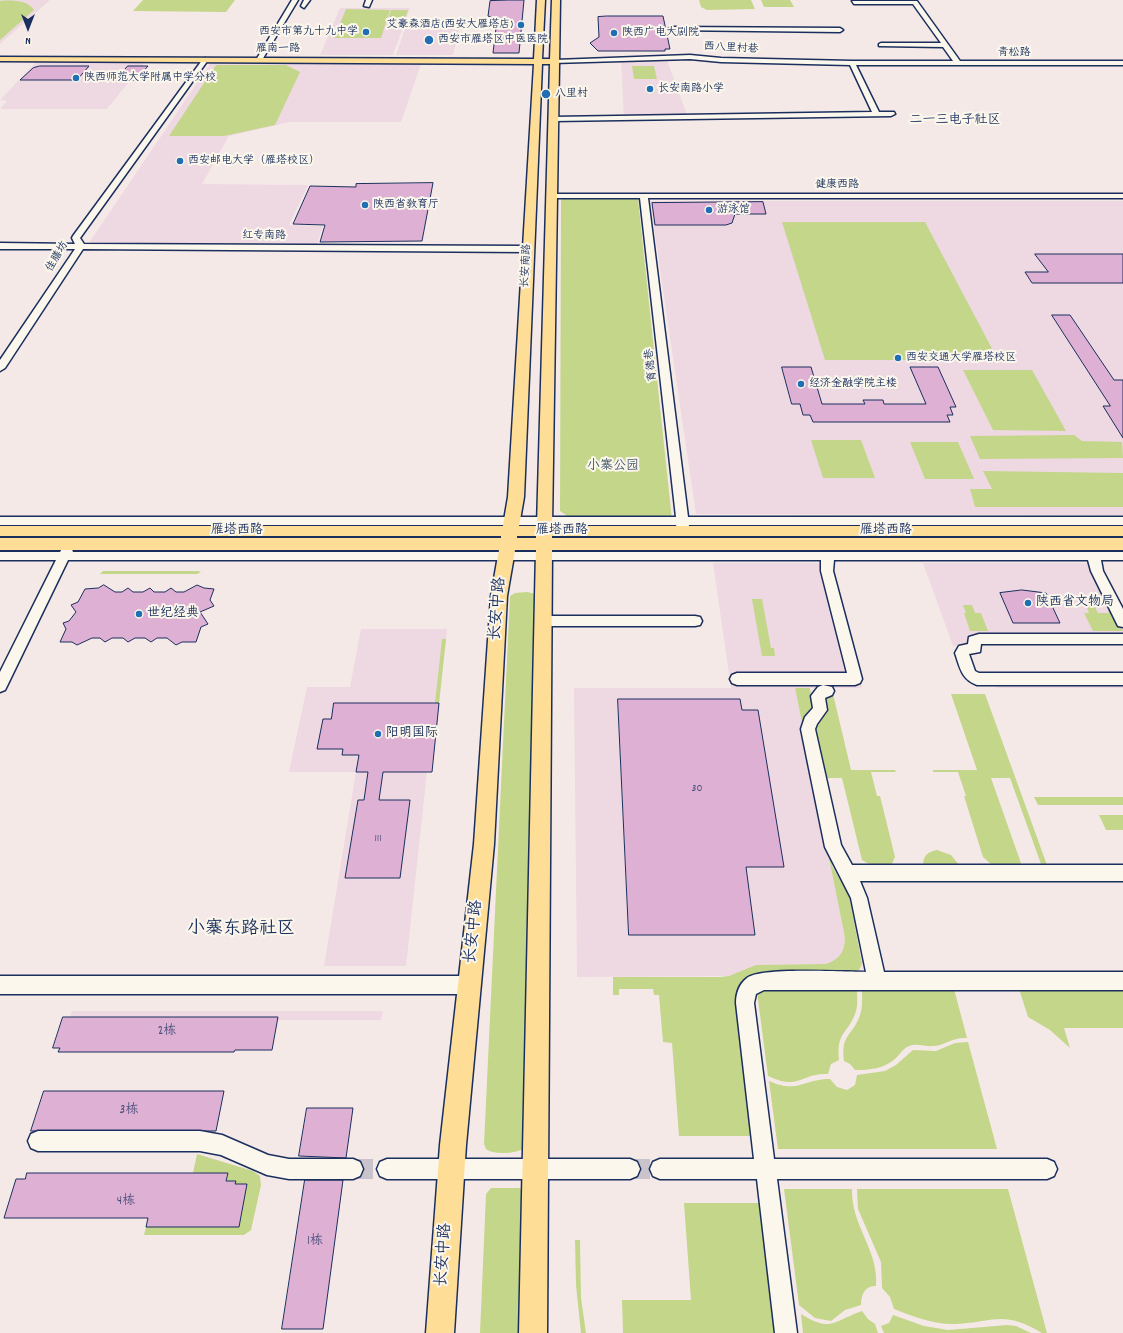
<!DOCTYPE html>
<meta charset="utf-8">
<style>
body{margin:0}
#map{position:relative;width:1123px;height:1333px;overflow:hidden;background:#f5e9e7;font-family:Dekko,sans-serif}
canvas{display:block}
.north{position:absolute;left:8px;top:8px;width:40px;height:40px;-webkit-text-stroke:3px #fbf7ec;paint-order:stroke;rotate:180deg;font-size:11px;font-weight:700;line-height:16px;text-align:center;color:#1b2f5e}
.north::after{content:'';display:block;margin:auto;width:14px;height:18px;background:#1b2f5e;clip-path:polygon(50% 0,100% 100%,50% 72%,0 100%)}
</style>
<div id="map">
<canvas width="1123" height="1333"></canvas>
<div class="north">N</div>
</div>
<script>
const context = document.querySelector('canvas').getContext('2d');
context.lineJoin = 'round';
function fill(path, color) { context.fillStyle = color; context.fill(path, 'evenodd'); }
function trace(path, color, width, dash) { context.strokeStyle = color; context.lineWidth = width; context.lineCap = dash ? 'butt' : 'round'; context.setLineDash(dash || []); context.stroke(path); }
function label(font, color, halo, rows, align = 'center') {
  context.font = font + ' Dekko,"LXGW WenKai TC",sans-serif'; context.lineWidth = 4; context.setLineDash([]); context.textBaseline = 'middle'; context.strokeStyle = halo; context.fillStyle = color; for (const [text, x, y, turn = 0] of rows) {
    context.save(); context.translate(x, y); context.rotate((+turn || 0) * Math.PI / 180); context.textAlign = isNaN(turn) ? turn : align; if (halo) context.strokeText(text, 0, 0); context.fillText(text, 0, 0); context.restore();
  }
}
const built = new Path2D(`
 M0,0H50L0,44Z
 M340,8H410L393,55H320Z
 M406,25H460L453,55H396Z
 M621,58H666L689,120H624Z
 M36,62H145L107,109H0L7,101L0,100Z
 M211,62L421,64L401,122H290L229,136L202,184L308,185L289,225L323,226L317,244L89,243Z
 M650,201H1123V515L696,514Z
 M713,563H830L862,688H795L844,933L845,946L840,956L831,963L825,964L764,965L729,976L577,977L574,688H731Z
 M923,563H1097L1123,614V643H968V646H953Z
 M361,629H447L432,772H427L406,966H324L356,772H289L307,687H350Z
 M994,682H1123V688H996Z
 M72,1011H383L381,1020H278V1017H70Z`);
const green = new Path2D(`
 M143,0H235L226,12L133,11Z
 M699,0H751L755,9L707,10L701,7Z
 M761,0H790L794,7H764Z
 M0,1C12,0 27,0 34,10L0,40Z
 M346,9L390,10L381,38H334Z
 M391,10H408L404,22H387Z
 M216,65H286L300,72L275,125L224,136H169Z
 M632,66H654L657,79H634Z
 M561,199H638L672,520H573L560,511Z
 M782,222H925L998,360H825Z
 M963,370H1032L1066,431L993,430Z
 M1074,435L1082,441L1122,442L1123,458L980,459L970,436Z
 M811,440H861L875,478H823Z
 M910,442H958L974,479H925Z
 M983,471L1123,473V507H975L970,489H992Z
 M730,523H893L895,528H731Z
 M950,523H1111L1114,528H952Z
 M102,548H240L238,554H100Z
 M734,548H829L831,554H735Z
 M843,548H989L991,554H845Z
 M1022,548H1123V554H1025Z
 M103,571H198L201,572L197,574H100Z
 M527,592L536,594L524,1148C517,1154 493,1155 486,1149L484,1144L510,596L515,593Z
 M752,599H762L771,648H774L775,656H762Z
 M963,605H972L975,613H981L988,631H970L964,613H966Z
 M1086,605H1094L1098,613H1109L1108,610H1113L1123,631H1093L1084,613H1089Z
 M442,639H446L439,703H435Z
 M795,688H810L813,710L804,729L832,866L849,895L862,964L859,970L854,972C833,974 764,968 750,976C741,981 737,989 736,999L752,1136H679L672,1043L663,1042L659,995H654L653,989H619V995H613V977H720L729,976L756,965L825,964C841,960 847,948 844,933Z
 M823,694H833L851,770H895L896,772H871L877,796H880L895,857L891,866H872L862,860L842,778H823L813,724L826,712Z
 M951,694H985L1047,865L1044,866L1041,864L1010,778H991L1022,866H993L983,857L964,796H966L958,772H933V770H977Z
 M1034,797H1123V805H1038Z
 M1099,815H1123V830H1106Z
 M937,850L951,855L960,866H923C923,856 927,852 937,850Z
 M763,989H857C857,997 858,1004 856,1011C849,1034 836,1030 839,1060L831,1064L828,1074C800,1073 800,1091 768,1076L757,992Z
 M862,989H954L967,1038C952,1037 946,1045 934,1046C925,1047 915,1042 907,1047C902,1050 899,1055 896,1058C884,1069 870,1070 855,1070L850,1064L844,1061C841,1035 850,1038 859,1018C863,1009 862,999 862,989Z
 M1019,989H1123V1028H1064L1070,1048L1050,1030L1028,1017Z
 M968,1042L997,1149H778L769,1081C798,1094 803,1079 830,1079L837,1087L847,1090L855,1085L857,1075L885,1071L896,1065L913,1050L936,1051L955,1043Z
 M197,1154L253,1171L260,1176L261,1185L251,1230L244,1235H144L146,1227L235,1184L236,1181H226L228,1173L190,1187Z
 M491,1188H519L523,1190L521,1333H480L486,1194Z
 M784,1189H852C851,1226 879,1250 876,1286C865,1285 861,1295 861,1305L845,1310L831,1321L815,1318L799,1305Z
 M857,1189H1008L1047,1333H1042C1003,1310 996,1322 956,1324C935,1325 914,1317 894,1309L890,1297L882,1288L881,1262L858,1209Z
 M684,1203H760L776,1333H623L622,1300H691Z
 M575,1240H580L581,1298L586,1333H581L576,1285Z
 M862,1311L868,1319L875,1324L878,1333H803L801,1314C832,1333 833,1321 862,1311Z
 M893,1315L924,1326L948,1330L1007,1325L1016,1326L1031,1333H884L881,1326L889,1323Z`);
const building = new Path2D(`
 M509,0H524L519,53H493L497,20L488,16L490,1Z
 M607,16H663L670,49H665V51H598L590,43L599,37L598,17Z
 M40,66H89L77,80H20L33,68Z
 M128,66H148L136,80H116Z
 M433,183L422,241L320,242L325,225L293,224L310,186L356,187V184Z
 M763,202L766,214H735L732,223L726,225H655L652,203Z
 M1035,254H1123V283H1032L1025,272H1048Z
 M1052,315H1070L1114,380H1123V438L1103,406H1110Z
 M782,367H811L822,404H865L863,400H883L884,404H926L910,367H938L956,407H950L953,415H947L950,422H813L810,415H803L800,404H792Z
 M104,585L115,592H122L128,588L133,592H143L150,588L154,592H165L171,588L176,592H184L197,585L204,588L214,589L210,600L214,606L200,612L208,624L201,627L196,642H182L176,645L167,638H157L151,642L145,638H135L128,642L123,638H112L105,642L100,638H92L77,645L72,642H60L66,629L63,623L69,621L76,612L71,605L78,602L85,589L98,588Z
 M1022,590L1046,593L1060,623H1013L1000,593Z
 M618,699H740L742,710H758L784,867H746L755,935H629Z
 M334,703H439L432,772H383L379,800H410L400,878H345L358,800H364L368,772H356L359,755H342L343,749H317L323,719H331Z
 M63,1017H278L272,1050H235L234,1052H58L60,1048H53Z
 M44,1091H224L216,1131H31Z
 M307,1108H353L346,1158L299,1156Z
 M27,1173H228L226,1181H236L235,1184H247L239,1227H146L148,1218H4L16,1179H25Z
 M305,1180H343L323,1329H282Z`);
const minorTunnel = new Path2D(`
 M353,1169H387
 M630,1169H660`);
const minor = new Path2D(`
 M292,0H298L262,60L257,61L256,60Z
 M304,0H310L304,8L301,6Z
 M366,0H372L369,7L364,6Z
 M852,1H917L960,61H1123V65H856L879,112H894L895,114L891,116L553,121L549,119L553,117L872,112L850,65L721,62L690,59L553,63V61L555,60L690,55L721,58L852,61H953L943,47L879,46V44L881,43H941L913,4H854Z
 M671,27L840,28L843,30L840,32L669,30L668,29Z
 M205,58L208,60L80,238L84,244L528,246L532,249L528,252L83,249L5,368L0,371V360L75,249H0V243L75,244L72,238L73,236L203,59Z
 M548,194H1123V198H648L688,517H1123V525H689L687,532H679L676,525H0V517H676L640,198H551L547,196Z
 M67,546L71,547L73,552H1123V560H1101L1103,571L1123,609V627L1118,626L1116,622L1091,571L1088,560H834L833,571L862,679L860,683L855,685H737L732,683L730,679L732,675L737,673H847L821,571V560H68L7,686L5,690L0,692V672L56,560H0V552H60L63,547Z
 M544,616H695L700,617L702,621L700,625L695,626H544L539,625L537,621L539,617Z
 M979,634H1123V644H981L980,652L969,654L975,671L979,673H1123V685H977C961,679 960,667 955,653L959,646L968,644L969,637Z
 M823,685L832,687L834,691L832,695L825,698L827,710L817,724L815,729L841,845L852,865H1123V881H860L867,898L884,972H1123V990H764L756,994L754,1003L774,1159H1047L1054,1162L1057,1169L1054,1176L1047,1179H777L797,1333H775L757,1179H660L653,1176L650,1169L653,1162L660,1159H754L736,1003C736,994 739,984 747,978C762,967 843,972 866,972L851,898L825,847L801,729L805,717L813,708L811,696L818,687Z
 M0,976H469L475,979L478,985L475,991L469,994H0Z
 M38,1131H200L222,1135L268,1155L289,1159H353L360,1162L363,1169L360,1176L353,1179H289L267,1175L221,1155L200,1151H38L31,1148L28,1141L31,1134Z
 M387,1159H630L637,1162L640,1169L637,1176L630,1179H387L380,1176L377,1169L380,1162Z`);
const major = new Path2D(`
 M537,0H545L542,59H550L552,0H560L552,526H1123V536H552V538H1123V550H552L547,1333H519L536,550H515L507,596L494,844L466,1145L454,1333H426L440,1145L474,844L491,596L499,550H0V538H501V536H0V526H503L508,497L534,64L0,61V57L534,59ZM542,64H550L537,526H519L524,497ZM517,536H536V538H517Z`);
const markers = [
 [521,25,4,"#1f6fb2"],
 [366,32,4,"#1f6fb2"],
 [614,33,4,"#1f6fb2"],
 [429,40,5,"#1f6fb2"],
 [76,78,4,"#1f6fb2"],
 [650,89,4,"#1f6fb2"],
 [546,94,5,"#1f6fb2"],
 [180,161,4,"#1f6fb2"],
 [365,205,4,"#1f6fb2"],
 [709,210,4,"#1f6fb2"],
 [898,358,4,"#1f6fb2"],
 [801,384,4,"#1f6fb2"],
 [1028,603,4,"#1f6fb2"],
 [139,614,4,"#1f6fb2"],
 [378,734,4,"#1f6fb2"]
];
const farPoinames = [
 ["艾豪森酒店(西安大雁塔店)",513,25,"right"],
 ["西安市第九十九中学",358,32,"right"],
 ["陕西广电大剧院",622,33],
 ["西安市雁塔区中医医院",438,40],
 ["陕西师范大学附属中学分校",84,78],
 ["长安南路小学",658,89],
 ["八里村",555,94],
 ["西安邮电大学（雁塔校区）",188,161],
 ["陕西省教育厅",373,205],
 ["游泳馆",717,210],
 ["西安交通大学雁塔校区",906,358],
 ["经济金融学院主楼",809,384]
];
const farStreetnames = [
 ["雁南一路",278,49],
 ["西八里村巷",731,49,3],
 ["青松路",1014,53],
 ["健康西路",837,185],
 ["红专南路",264,236],
 ["佳膳坊",58,257,-59],
 ["长安南路",527,266,-87],
 ["育德巷",652,365,-97]
];
const numberNames = [
 ["30",697,789],
 ["111",378,839]
];
const farQuarternames = [
 ["二一三电子社区",955,121]
];
const parkNames = [
 ["小寨公园",613,467]
];
const streetNames = [
 ["雁塔西路",237,531],
 ["雁塔西路",562,531],
 ["雁塔西路",886,531]
];
const poiNames = [
 ["陕西省文物局",1036,603],
 ["世纪经典",147,614],
 ["阳明国际",386,734]
];
const nearNumbernames = [
 ["2栋",167,1032],
 ["3栋",129,1111],
 ["4栋",126,1202],
 ["1栋",315,1242]
];
const nearStreetnames = [
 ["长安中路",499,609,-85],
 ["长安中路",475,932,-84],
 ["长安中路",445,1255,-86]
];
const nearQuarternames = [
 ["小寨东路社区",241,931]
];
fill(built, '#eed8e1');
fill(green, '#c4d68a');
fill(building, '#deb1d4');
trace(building, '#1b2f5e', 1);
trace(minorTunnel, '#c9c4cc', 20, [20, 10]);
trace(minor, '#1b2f5e', 3);
trace(major, '#1b2f5e', 3);
fill(minor, '#fbf7ec');
fill(major, '#fedd96');
for (const [x, y, r, color] of markers) { const dot = new Path2D(); dot.arc(x, y, r, 0, 2 * Math.PI); context.fillStyle = color; context.fill(dot); trace(dot, '#fbf7ec', 1.5); }
label('11px', '#1b2f5e', '#fbf7ec', farPoinames, 'left');
label('11px', '#1b2f5e', '#fbf7ec', farStreetnames);
label('11px', '#4c507c', null, numberNames);
label('13px', '#1b2f5e', '#fbf7ec', farQuarternames);
label('13px', '#455969', '#fbf7ec', parkNames);
label('13px', '#1b2f5e', '#fbf7ec', streetNames);
label('13px', '#1b2f5e', '#fbf7ec', poiNames, 'left');
label('13px', '#4c507c', null, nearNumbernames);
label('16px', '#1b2f5e', '#fbf7ec', nearStreetnames);
label('18px', '#1b2f5e', '#fbf7ec', nearQuarternames);
</script>
